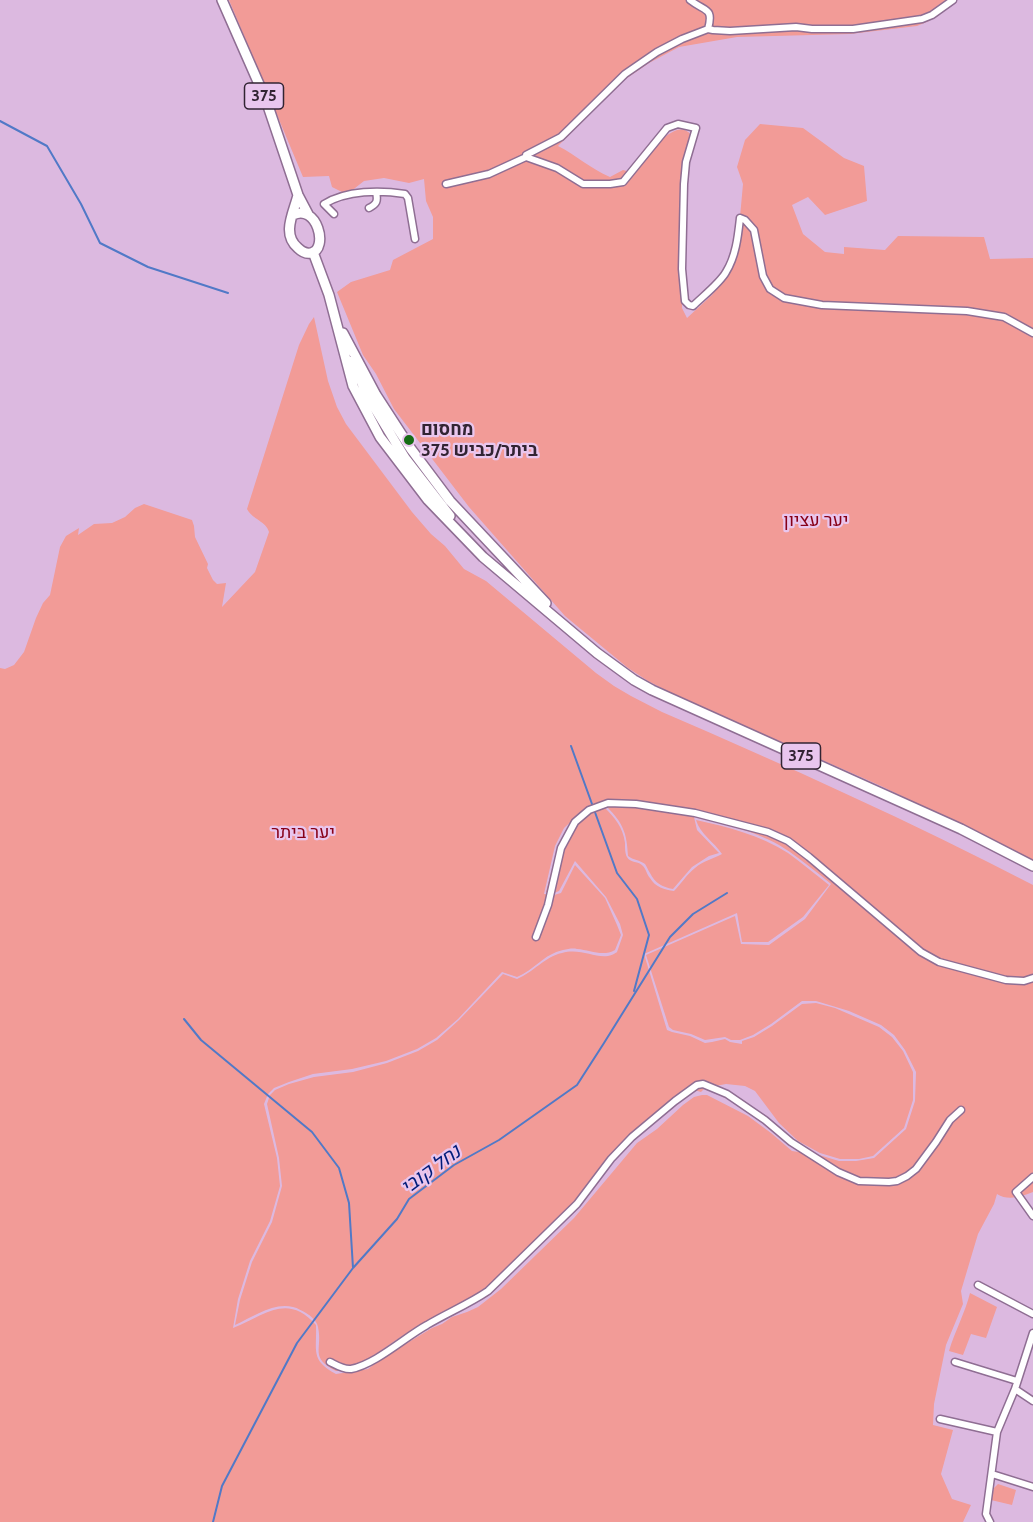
<!DOCTYPE html>
<meta charset="utf-8">
<style>
body{margin:0}
canvas{display:block;background:#dcb9e0}
</style>
<canvas width="1033" height="1522"></canvas>
<script>
const context = document.querySelector('canvas').getContext('2d');
context.lineJoin = 'round';
function fill(path, color) { context.fillStyle = color; context.fill(path, 'evenodd'); }
function trace(path, color, width, dash) { context.strokeStyle = color; context.lineWidth = width; context.lineCap = dash ? 'butt' : 'round'; context.setLineDash(dash || []); context.stroke(path); }
function label(font, color, halo, rows, align = 'center') {
  context.font = font + ' Cabin,Heebo,sans-serif'; context.lineWidth = 4.5; context.setLineDash([]); context.textBaseline = 'middle'; context.strokeStyle = halo; context.fillStyle = color; for (const [text, x, y, turn = 0] of rows) {
    context.save(); context.translate(x, y); context.rotate((+turn || 0) * Math.PI / 180); context.textAlign = isNaN(turn) ? turn : align; if (halo) context.strokeText(text, 0, 0); context.fillText(text, 0, 0); context.restore();
  }
}
const green = new Path2D(`
 M229,0H954L929,21L917,26L850,34L737,37L679,47L649,63L624,80L558,146C576,155 591,169 610,177L623,170L634,173C645,160 677,110 693,138L684,178L682,308L687,318L712,295L723,281L730,268L740,217L743,184L737,167L745,140L760,124L803,128L844,158L864,166L867,201L825,215L808,197L792,205L803,234L825,252L844,254V247L885,250L898,236L984,237L990,259L1033,258V860L881,786L677,696L648,681L628,668L565,616L469,507L394,409L376,374L363,355L337,292L351,282L390,270L393,260L433,239V217L426,201L424,179L409,183L384,178L364,181L350,192H342L332,187L329,176L303,177Z
 M314,317L328,381L337,407L346,424L412,512L431,534L445,546L464,569L486,581L596,673L614,686L631,696L662,712C787,766 912,822 1033,885V1192C1020,1197 1008,1201 997,1194L994,1204L978,1234L961,1291L963,1304L946,1345L934,1404L933,1425L953,1430L941,1474L952,1499L971,1505L963,1522H0V668L5,669L14,665L24,652L36,618L43,603L50,595L60,547L66,536L79,528L78,535L94,524L112,523L125,517L135,508L144,504L192,520L194,526L195,537L208,564L207,568L213,580L217,584L226,583L222,607L255,572L269,532C266,521 253,520 247,509L299,345L309,324ZM604,807H607C623,823 627,833 628,856C633,860 640,860 645,864C646,865 649,872 650,873C655,883 662,887 673,889L692,867L709,856L719,853L697,830L694,817C727,825 762,832 790,852C804,862 818,873 831,884L805,919L769,945L741,944L735,916L646,955L669,1027L673,1030L691,1034L705,1040L725,1037L731,1040H740L753,1035L771,1024L802,1001H816L849,1011L881,1025L894,1035L905,1050L916,1072L915,1101L906,1129L874,1158L856,1161H839L819,1155L792,1151L771,1133L748,1116L707,1095H702L694,1097L683,1105L657,1129L637,1143L574,1218L501,1289L478,1307L467,1312L452,1317L442,1324L432,1328L381,1359L368,1369L336,1374C310,1360 317,1351 316,1325C287,1292 264,1316 233,1328L238,1299L250,1261L270,1221L280,1186L277,1158L264,1104L268,1094L274,1088L289,1082L313,1074L352,1069L386,1061L417,1049L436,1038L458,1019L502,972L517,977C534,970 544,954 563,950C568,949 573,948 577,949C590,950 603,957 615,950L621,935L617,925L605,898L575,865L561,893L554,895L544,894L555,846L564,828L576,817L578,818L566,830L558,847L546,892L554,893L559,891L575,861L606,897L620,924L623,935L617,952C616,953 610,956 608,956C594,958 580,948 562,953C544,957 534,972 517,979L503,974L459,1020L437,1040L418,1051L387,1063L353,1072L314,1077L289,1084L275,1090L270,1095L267,1104L279,1158L282,1186L272,1222L252,1262L240,1300L235,1325C253,1317 273,1302 293,1307C298,1308 302,1311 306,1313C311,1316 317,1321 318,1327C323,1350 309,1357 336,1371L345,1370L356,1365L376,1354L402,1336L473,1300L493,1282L566,1213L650,1119L691,1089L701,1092L705,1088L726,1084L745,1086L755,1091L779,1123L798,1141L820,1153L840,1159H859L873,1156L904,1128L913,1100V1072L903,1051L892,1037L879,1027L835,1008L816,1003L802,1004L772,1026L754,1037L742,1041V1044L730,1042L725,1039L712,1042L705,1043L690,1036L672,1032L667,1030L644,954L737,913L742,942H768L803,917L829,885C815,874 802,863 788,853C760,835 728,827 696,820C700,834 714,842 722,854C713,859 703,861 695,868C687,874 681,884 674,891C665,890 655,887 650,878C647,875 646,869 643,866C639,861 630,863 627,857C625,854 625,847 625,843C623,827 615,818 604,807Z
 M970,1293L997,1307L986,1338L971,1334L963,1355L949,1351C955,1331 965,1313 970,1293Z
 M998,1484L1016,1490L1012,1505L991,1500L994,1488Z`);
const stream = new Path2D(`
 M0,121L47,146L81,204L100,243L148,267L228,293
 M571,746L617,873L637,899L649,935L634,991
 M184,1019L201,1040L312,1132L339,1168L349,1203L353,1268
 M213,1522L222,1486L297,1343L353,1268L397,1219L409,1199L454,1165L499,1140L577,1085L604,1043L670,937L693,914L727,893`);
const minor = new Path2D(`
 M690,0C705,12 714,7 708,29
 M526,157L557,168L583,184H610L623,182L667,128L678,124L696,128L686,162L684,184L682,269L685,301L689,305L693,306C702,297 720,283 726,272C736,256 738,236 740,218
 M446,184L489,174L526,157V155L561,137L625,74L657,52L682,39L708,29L713,30L730,31L796,27L812,29H853L922,19L932,15L953,0
 M369,208C377,204 378,201 376,192
 M334,214L324,204C347,190 380,190 405,194L408,198L415,239
 M740,218L745,220L754,230L763,276L770,289L784,298L822,305L967,311L1004,317L1033,333
 M536,937L548,905L561,848L575,822L589,810L608,803L636,804L695,813L768,832L788,841L809,857L921,952L939,962L1006,980L1024,981L1033,978
 M1033,1177L1016,1192L1033,1216
 M978,1285L1033,1314
 M330,1362C336,1365 344,1370 351,1369C376,1364 405,1337 427,1325C447,1313 469,1304 488,1291L577,1204L611,1159L632,1137L675,1101L697,1085L703,1084L727,1094L765,1120L791,1142L838,1172L859,1181L889,1182L897,1181L907,1176L916,1169L936,1142L950,1120L961,1110
 M955,1362L1017,1381
 M1015,1389L1033,1401
 M940,1419L997,1432
 M992,1474L1033,1487
 M990,1522L986,1514L997,1432L1015,1389L1033,1333`);
const primary = new Path2D(`
 M222,0L266,100L298,195L308,214
 M293,215C317,203 329,249 311,253C306,254 301,251 298,248C281,234 294,212 298,195
 M313,252L329,295L353,386L380,437L428,500L483,557L597,653L634,680L652,690L961,829L1033,866
 M343,333L376,395L411,449L450,501L546,603
 M352,361L368,397L405,458L450,516`);
const markers = [
 [409,440,6,"#156c14"]
];
const shields = [
 [264,96,39],
 [801,756,39]
];
const shieldNames = [
 ["375",264,96],
 ["375",801,756]
];
const poiNames = [
 ["מחסום",421,430],
 ["ביתר/כביש 375",421,451]
];
const parkNames = [
 ["יער עציון",816,521],
 ["יער ביתר",303,833]
];
const waterNames = [
 ["נחל קובי",431,1170,-36]
];
fill(green, '#f29b97');
trace(stream, '#5179c7', 2);
trace(minor, '#8f6e93', 9);
trace(primary, '#8f6e93', 12);
trace(minor, '#fff', 6);
trace(primary, '#fff', 9);
for (const [x, y, r, color] of markers) { const dot = new Path2D(); dot.arc(x, y, r, 0, 2 * Math.PI); context.fillStyle = color; context.fill(dot); trace(dot, '#e9c6ee', 2); }
for (const [x, y, w] of shields) { const box = new Path2D(); box.roundRect(x - w / 2, y - 13, w, 26, 4.5); context.fillStyle = '#e9c6ee'; context.fill(box); trace(box, '#322433', 1.5); }
label('bold 16px', '#322433', null, shieldNames);
label('bold 18px', '#322433', '#e9c6ee', poiNames, 'left');
label('18px', '#870018', '#e9c6ee', parkNames);
label('italic 20px', '#001c79', '#e9c6ee', waterNames);
</script>
